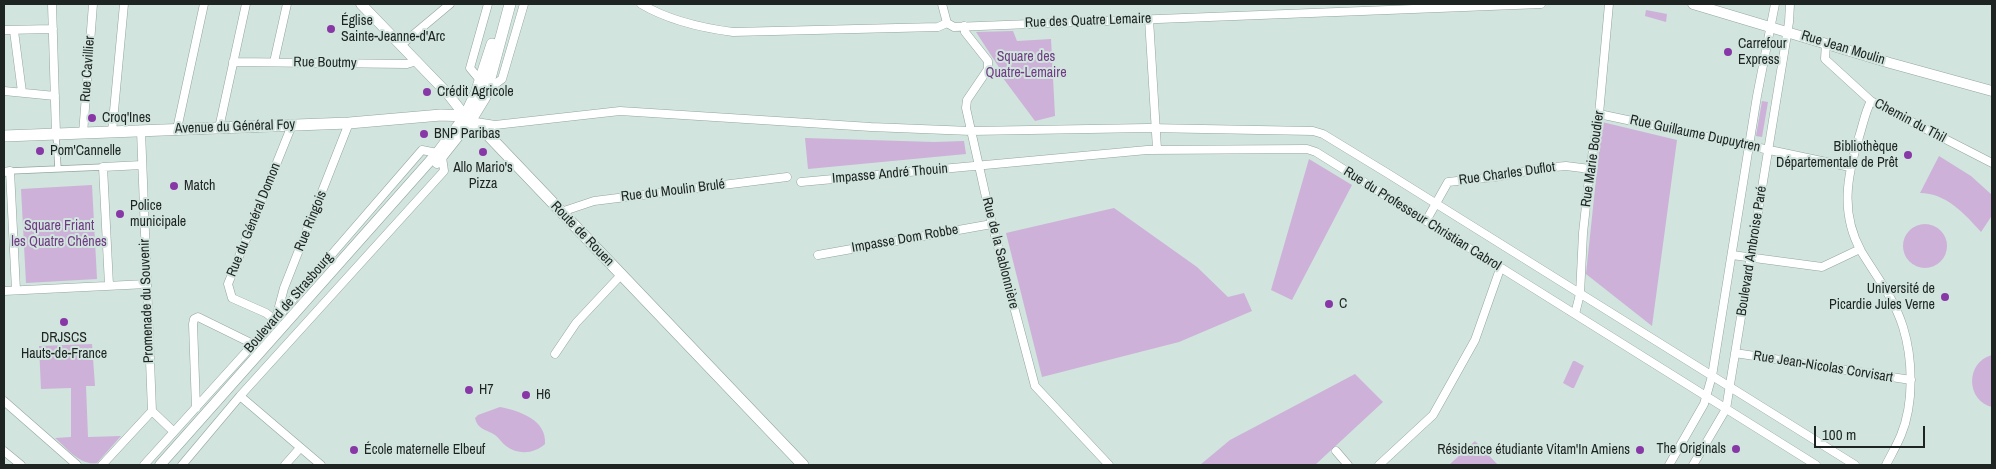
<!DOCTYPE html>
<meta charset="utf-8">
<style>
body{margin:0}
#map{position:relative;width:1996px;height:469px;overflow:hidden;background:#d1e4dd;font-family:"Archivo Narrow",sans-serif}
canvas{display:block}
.frame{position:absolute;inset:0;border:5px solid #1d2422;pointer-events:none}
.scale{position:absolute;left:1814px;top:426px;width:111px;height:22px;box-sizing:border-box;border:2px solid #1d2422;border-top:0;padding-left:6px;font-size:15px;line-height:18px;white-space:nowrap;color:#1d2422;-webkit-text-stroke:4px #d1e4dd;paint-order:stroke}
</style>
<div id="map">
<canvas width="1996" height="469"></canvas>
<div class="frame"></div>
<div class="scale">100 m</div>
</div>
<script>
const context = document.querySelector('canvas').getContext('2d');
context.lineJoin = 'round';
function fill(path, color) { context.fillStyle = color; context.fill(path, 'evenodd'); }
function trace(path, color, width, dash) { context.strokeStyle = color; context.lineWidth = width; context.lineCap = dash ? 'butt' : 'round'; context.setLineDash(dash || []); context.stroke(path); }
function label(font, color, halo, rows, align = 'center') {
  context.font = font + ' "Archivo Narrow",sans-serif'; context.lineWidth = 4; context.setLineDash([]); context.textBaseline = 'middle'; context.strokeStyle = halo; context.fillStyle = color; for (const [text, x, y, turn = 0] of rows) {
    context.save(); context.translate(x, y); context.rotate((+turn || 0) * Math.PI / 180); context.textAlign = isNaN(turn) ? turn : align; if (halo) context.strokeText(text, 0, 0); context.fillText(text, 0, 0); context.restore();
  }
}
const green = new Path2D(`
 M1646,10L1667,14L1666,22L1645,16Z
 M1013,31L1017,41L1051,39L1055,116L1035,121L1000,74L1002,72L976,32Z
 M1762,101L1768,102L1762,137L1756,136Z
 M1602,122L1677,140L1652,326L1586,274Z
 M805,138L934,142L964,141L966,154L808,169Z
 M1939,156L1971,176L1992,195L1991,217L1981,232C1965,214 1946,193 1920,193Z
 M1309,159L1352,185L1292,300L1271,290Z
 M92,185L97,279L26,283L21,189Z
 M1114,208L1197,267L1228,297L1244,293L1252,311L1179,342L1042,377L1006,233Z
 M1903 246a22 22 0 1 1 44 0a22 22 0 1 1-44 0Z
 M92,344L95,386H86L88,437L121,436L97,463C80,466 67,448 55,438L71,437V388L41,389L39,346Z
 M1992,355V407C1966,401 1965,362 1992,355Z
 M1573,361H1575L1584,366L1574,388H1572L1563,383Z
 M1355,374L1383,402L1315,465H1200L1230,440Z
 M500,407C520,411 547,420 545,444C534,454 518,455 506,446C502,443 499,438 495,435C486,429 478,430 475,418L478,415Z
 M1475,441L1498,465H1449Z`);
const pedestrian = new Path2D(`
 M56,134L58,169
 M10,171L103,167`);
const minor = new Path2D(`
 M52,4L56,134
 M641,4C668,20 702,28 733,32L938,27L947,23L954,27L1541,4
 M942,4L947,23
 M1149,19L1157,149
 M964,26L965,32L988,61V69L967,100L966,108L992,224L1035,386L1109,465
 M4,30L53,29
 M14,31L22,92
 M1826,43L1825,59L1871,101L1992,163
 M401,45L450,4
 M233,62L407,64L417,61
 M274,62L287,4
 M480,80L470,68L488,4
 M487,90L502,79L524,4
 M4,91L55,96
 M1871,101C1865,112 1863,125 1859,137C1847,176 1840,213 1861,251C1876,276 1894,298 1903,327C1913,359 1914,404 1901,435C1897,445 1891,455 1886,465
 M1599,114L1850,167
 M476,122L495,125L620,111L871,127L971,131L1148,128L1313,131L1323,134L1387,173L1855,465
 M219,128L246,4
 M177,129L204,4
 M141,131L152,411L174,432
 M112,132L124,4
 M83,134L93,4
 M4,172L10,171L16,290
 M801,182L1147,150L1307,149L1316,152L1816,465
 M561,212L594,201L787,177
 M1426,221L1448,182L1495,177L1543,168L1566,166L1590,169
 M818,255L992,224
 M1732,255L1822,267L1860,249
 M109,285L103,167L142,165
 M4,291L147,284
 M1575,314L1580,294L1583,233L1590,169L1599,114L1609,4
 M276,318L284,288L349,123
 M275,320L266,313L232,298L228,284L292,125
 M1735,353L1911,380
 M555,354L576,323L621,275
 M240,396L321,465
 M4,401L77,465
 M196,408L193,324L194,319L198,317L253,344
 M4,451L21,465
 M1336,451L1348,465
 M102,465L152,411
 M144,465L275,320L422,150L437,153
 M182,465L240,396L444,171L442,157
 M285,465L300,448
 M1379,465L1433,415L1475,340L1500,269
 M1669,465L1704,404L1712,376L1757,96L1775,4
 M1693,465L1726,409L1789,22L1790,4`);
const secondary = new Path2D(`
 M1693,4L1890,63L1992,91
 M437,163L471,120
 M160,465L437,153L465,116L448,94L361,4`);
const primary = new Path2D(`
 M465,116L489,136L803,465
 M465,116L476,93L492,44
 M471,120L485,97L510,4
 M4,136L349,123L441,115L465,116`);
const markers = [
 [331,29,5,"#8837a6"],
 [1728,52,5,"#8837a6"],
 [427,92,5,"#8837a6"],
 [92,118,5,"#8837a6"],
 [424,134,5,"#8837a6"],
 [40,151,5,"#8837a6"],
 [483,152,5,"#8837a6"],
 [1908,155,5,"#8837a6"],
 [174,186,5,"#8837a6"],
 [120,214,5,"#8837a6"],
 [1945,297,5,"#8837a6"],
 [1329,304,5,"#8837a6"],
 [64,322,5,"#8837a6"],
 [469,390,5,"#8837a6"],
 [526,395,5,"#8837a6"],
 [1736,449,5,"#8837a6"],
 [354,450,5,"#8837a6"],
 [1640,450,5,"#8837a6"]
];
const poiNames = [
 ["Église",341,21],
 ["Sainte-Jeanne-d'Arc",341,37],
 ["Carrefour",1738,44],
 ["Express",1738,60],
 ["Crédit Agricole",437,92],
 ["Croq'Ines",102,118],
 ["BNP Paribas",434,134],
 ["Bibliothèque",1898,147,"right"],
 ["Départementale de Prêt",1898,163,"right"],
 ["Pom'Cannelle",50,151],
 ["Allo Mario's",483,168,"center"],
 ["Pizza",483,184,"center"],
 ["Match",184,186],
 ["Police",130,206],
 ["municipale",130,222],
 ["Université de",1935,289,"right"],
 ["Picardie Jules Verne",1935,305,"right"],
 ["C",1339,304],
 ["DRJSCS",64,338,"center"],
 ["Hauts-de-France",64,354,"center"],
 ["H7",479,390],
 ["H6",536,395],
 ["The Originals",1726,449,"right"],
 ["École maternelle Elbeuf",364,450],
 ["Résidence étudiante Vitam'In Amiens",1630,450,"right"]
];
const streetNames = [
 ["Rue des Quatre Lemaire",1088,21,-2],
 ["Rue Jean Moulin",1843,48,17],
 ["Rue Boutmy",325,63,1],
 ["Rue Cavillier",88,69,-86],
 ["Chemin du Thil",1910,121,28],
 ["Avenue du Général Foy",235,127,-2],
 ["Rue Guillaume Dupuytren",1695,134,12],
 ["Rue Marie Boudier",1593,159,-82],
 ["Impasse André Thouin",890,174,-5],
 ["Rue Charles Duflot",1507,174,-8],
 ["Rue du Moulin Brulé",673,191,-7],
 ["Rue du Professeur Christian Cabrol",1422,219,32],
 ["Rue du Général Domon",254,220,-68],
 ["Rue Ringois",311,221,-68],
 ["Route de Rouen",582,234,46],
 ["Impasse Dom Robbe",905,239,-10],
 ["Boulevard Ambroise Paré",1752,251,-81],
 ["Rue de la Sablonnière",1000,253,76],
 ["Promenade du Souvenir",147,301,-92],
 ["Boulevard de Strasbourg",289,303,-49],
 ["Rue Jean-Nicolas Corvisart",1823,367,9]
];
const parkNames = [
 ["Square des",1026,57],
 ["Quatre-Lemaire",1026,73],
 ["Square Friant",59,226],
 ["les Quatre Chênes",59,242]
];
fill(green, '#cdb1d9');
trace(pedestrian, '#93a59f', 7);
trace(minor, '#93a59f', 9);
trace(secondary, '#93a59f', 11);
trace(primary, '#93a59f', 12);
trace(pedestrian, '#fff', 5.5);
trace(minor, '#fff', 8);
trace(secondary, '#fff', 10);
trace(primary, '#fff', 11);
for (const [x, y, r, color] of markers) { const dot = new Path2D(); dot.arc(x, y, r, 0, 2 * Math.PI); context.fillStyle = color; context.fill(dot); trace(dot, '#d1e4dd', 2); }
label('14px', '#1d2422', '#d1e4dd', poiNames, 'left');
label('14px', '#1d2422', '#d1e4dd', streetNames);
label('14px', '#703a84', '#d1e4dd', parkNames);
</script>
